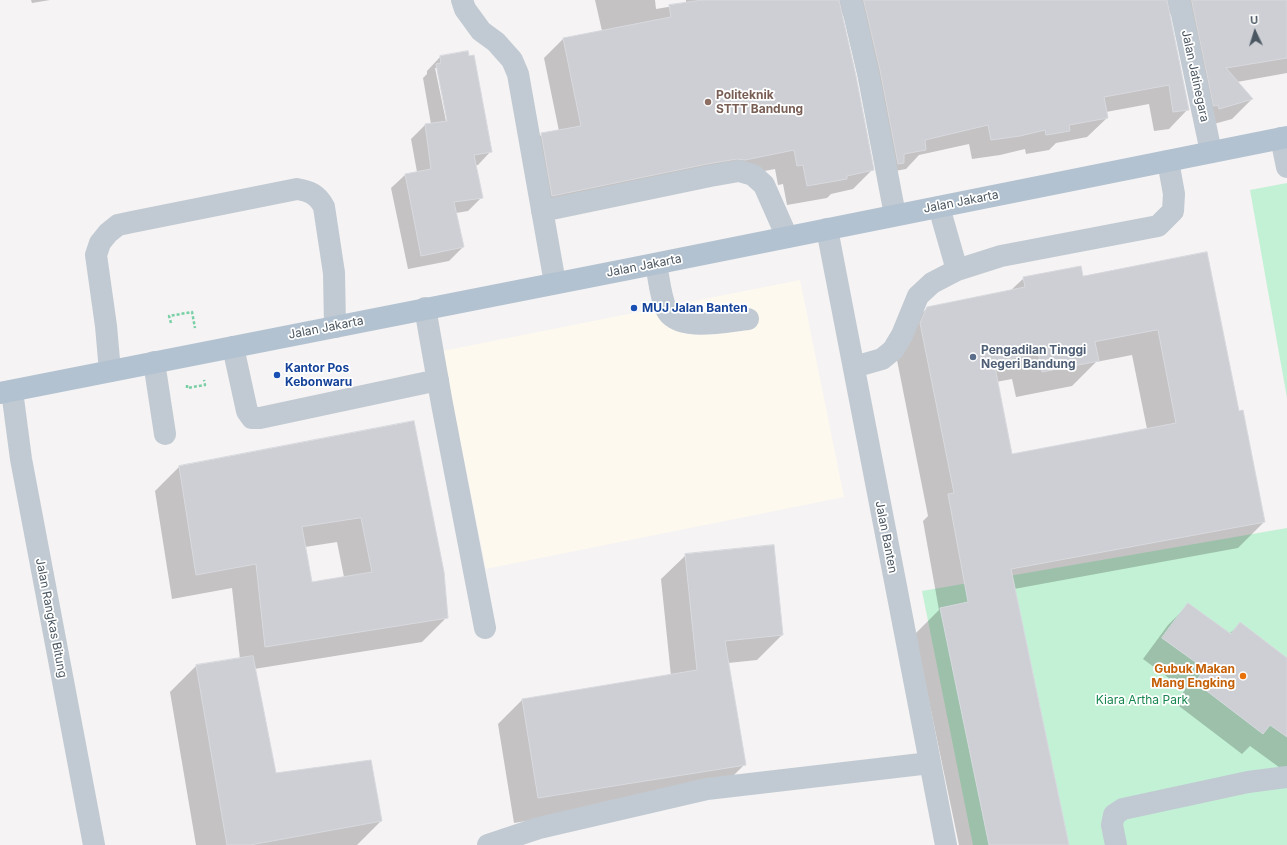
<!DOCTYPE html>
<style>
body{margin:0}
#map{position:relative;width:1287px;height:845px;overflow:hidden;background:#f5f3f3;font-family:Inter,sans-serif}
canvas{display:block}
.north{position:absolute;left:1235px;top:12px;width:40px;height:40px;-webkit-text-stroke:3px #fff;paint-order:stroke;rotate:356deg;font-size:11px;font-weight:700;line-height:16px;text-align:center;color:#4a5661}
.north::after{content:'';display:block;margin:auto;width:14px;height:18px;background:#4a5661;clip-path:polygon(50% 0,100% 100%,50% 72%,0 100%)}
</style>
<div id="map">
<canvas width="1287" height="845"></canvas>
<div class="north">U</div>
</div>
<script>
const context = document.querySelector('canvas').getContext('2d');
context.lineJoin = 'round';
function fill(path, color) { context.fillStyle = color; context.fill(path, 'evenodd'); }
function trace(path, color, width, dash) { context.strokeStyle = color; context.lineWidth = width; context.lineCap = dash ? 'butt' : 'round'; context.setLineDash(dash || []); context.stroke(path); }
function label(font, color, halo, rows, align = 'center') {
  context.font = font + ' Inter,sans-serif'; context.lineWidth = 3.5; context.setLineDash([]); context.textBaseline = 'middle'; context.strokeStyle = halo; context.fillStyle = color; for (const [text, x, y, turn = 0] of rows) {
    context.save(); context.translate(x, y); context.rotate((+turn || 0) * Math.PI / 180); context.textAlign = isNaN(turn) ? turn : align; if (halo) context.strokeText(text, 0, 0); context.fillText(text, 0, 0); context.restore();
  }
}
const commercial = new Path2D(`
 M800,280L844,497L486,569L442,351Z`);
const green = new Path2D(`
 M1287,183V398L1250,190Z
 M1287,528V845H973L922,591Z`);
const shadow = new Path2D(`
 M31,0H50L32,3Z
 M595,0H655L656,9L686,4V0H1287V73L1237,82L1252,99L1232,119L1199,128L1172,17L1168,9L1188,109L1169,129L1154,131L1149,104L1106,112L1107,118L1087,137L1056,143L1049,150L1026,154L1025,149L1000,155L972,159L969,144L919,155L906,169L895,171L861,90L844,17L840,10L873,169L853,189L831,194L827,198L787,205L783,184L778,185L775,169L533,215L522,154L542,134L559,131L544,58L563,39L602,31Z
 M467,53L491,151L478,165H475L481,198L468,211L456,213L463,247L449,261L408,269L391,188L405,175L417,172L411,139L425,125L431,124L423,78L427,74V71L440,57ZM435,68H438L449,125L447,126Z
 M1207,253L1238,412L1264,522L1238,548L1014,589L1068,845H959L915,634L939,610L923,521L928,516L895,350L902,334L928,307L1010,291L1024,278H1082ZM1132,355L1147,429L1011,455L996,382L1012,379L1016,397L1072,386L1096,362Z
 M413,422L447,617L422,642L254,669L275,774L381,821L357,845H196L170,692L196,666L240,659L232,588L172,599L155,491L179,467ZM337,542L344,577L311,583L305,547Z
 M686,555L782,635L757,660L728,663L744,765L720,789L514,823L498,724L522,700L671,676L661,579Z
 M1189,604L1229,634L1240,624L1287,659V773L1250,746L1242,754L1175,703L1185,690L1143,659L1168,625Z`);
const building = new Path2D(`
 M703,0H839L856,76L874,170L847,176V179L807,186L803,165L797,166L794,150L745,160L737,159L707,164L552,196L541,133L581,126L563,38L671,17L669,5Z
 M864,0H1167L1189,110L1173,112L1169,85L1104,97L1108,118L1069,125L1070,131L1046,135L1045,130L1020,136L991,140L988,125L925,140L926,150L904,154V163L898,164L880,70Z
 M1192,0H1287V58L1226,68L1253,99L1219,109L1218,105L1214,106Z
 M468,51L469,56L474,55L492,152L474,155L483,198L454,202L464,247L421,256L405,174L431,169L425,124L447,121L436,64L441,63L440,56Z
 M1207,252L1239,411L1243,410L1265,522L1011,569L1069,845H989L940,608L968,602L948,494L954,493L920,323L927,307L1025,287L1023,277L1081,266L1083,276ZM1158,330L1176,423L1012,454L994,362L1038,353L1042,372L1099,361L1095,342Z
 M414,421L444,572L448,618L265,647L256,564L196,575L179,466ZM361,518L372,572L312,582L302,527Z
 M774,545L783,635L725,641L746,765L538,798L522,699L697,670L685,554Z
 M1188,603L1231,634L1240,622L1287,658V737L1270,725L1263,734L1195,682L1205,669L1162,638Z
 M253,656L276,773L371,760L382,821L250,845H227L196,665Z`);
const path = new Path2D(`
 M171,323L169,316L192,312L195,328
 M187,385V388L205,385L204,380`);
const minor = new Path2D(`
 M462,0L465,9L481,31L496,42L512,60L518,74L555,283
 M851,0L868,73L895,215
 M1179,0L1211,152
 M1281,138L1287,167
 M939,207L957,270L1001,256L1158,226L1173,211L1174,194L1168,161
 M542,211L710,176L739,171L753,175L764,185L787,237
 M827,229L946,845
 M656,264C659,278 660,295 666,309C677,333 727,321 748,319
 M425,308L442,404L485,628
 M233,347L247,411L252,418H260L438,380
 M154,362L165,434
 M854,367L882,359L893,350L902,335L918,296L932,283L957,270
 M110,371L106,326L96,255L100,243L108,233L118,225L132,222L297,189C310,191 318,195 324,207L334,273L335,327
 M12,391L21,459L94,845
 M488,845L539,828L707,789L930,763
 M1116,845L1112,825L1114,815L1123,809L1248,782L1287,777`);
const major = new Path2D(`
 M0,393L629,269L1287,137`);
const markers = [
 [708,102,4,"#8d6e63"],
 [634,308,4,"#1a4fb4"],
 [973,357,4,"#5c6f8a"],
 [277,375,4,"#1a4fb4"],
 [1243,676,4,"#e8710a"]
];
const streetNames = [
 ["Jalan Jatinegara",1195,76,78],
 ["Jalan Jakarta",961,202,-11],
 ["Jalan Jakarta",644,266,-11],
 ["Jalan Jakarta",326,328,-11],
 ["Jalan Banten",886,537,79],
 ["Jalan Rangkas Bitung",51,618,79]
];
const educationNames = [
 ["Politeknik",716,95],
 ["STTT Bandung",716,109]
];
const transitNames = [
 ["MUJ Jalan Banten",642,308],
 ["Kantor Pos",285,368],
 ["Kebonwaru",285,382]
];
const serviceNames = [
 ["Pengadilan Tinggi",981,350],
 ["Negeri Bandung",981,364]
];
const foodNames = [
 ["Gubuk Makan",1235,669],
 ["Mang Engking",1235,683]
];
const parkNames = [
 ["Kiara Artha Park",1142,700]
];
fill(commercial, '#fdf9ef');
fill(green, '#c3f1d5');
fill(shadow, '#0003');
fill(building, '#cdcfd5');
trace(building, '#d7d9de', 1);
trace(path, '#7ad0a6', 2.5, [3, 2]);
trace(minor, '#c1cad2', 22);
trace(major, '#b3c2d1', 22);
for (const [x, y, r, color] of markers) { const dot = new Path2D(); dot.arc(x, y, r, 0, 2 * Math.PI); context.fillStyle = color; context.fill(dot); trace(dot, '#fff', 1.5); }
label('12px', '#4a5661', '#fff', streetNames);
label('bold 12px', '#785e54', '#fff', educationNames, 'left');
label('bold 12px', '#164399', '#fff', transitNames, 'left');
label('bold 12px', '#4e5e75', '#fff', serviceNames, 'left');
label('bold 12px', '#c56008', '#fff', foodNames, 'right');
label('12px', '#17864f', '#fff', parkNames);
</script>
